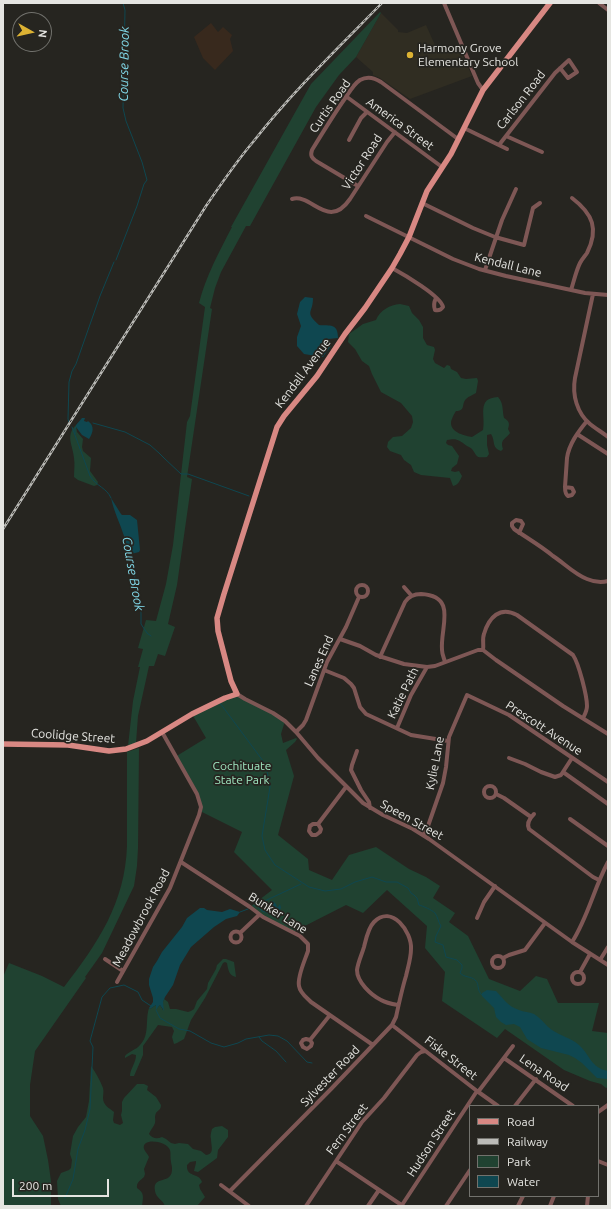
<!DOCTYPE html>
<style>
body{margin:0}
#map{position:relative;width:611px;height:1209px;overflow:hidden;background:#262520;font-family:Ubuntu,sans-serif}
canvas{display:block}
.frame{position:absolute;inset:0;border:4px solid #e5e5e1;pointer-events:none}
.legend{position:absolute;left:469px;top:1105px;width:130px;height:92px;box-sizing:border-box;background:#262520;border:1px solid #72726d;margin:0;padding:5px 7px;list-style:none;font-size:12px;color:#e5e5e1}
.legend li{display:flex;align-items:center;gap:8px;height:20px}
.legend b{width:20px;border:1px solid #72726d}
.north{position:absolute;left:12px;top:12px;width:40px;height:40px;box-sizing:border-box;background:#262520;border:1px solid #72726d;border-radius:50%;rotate:98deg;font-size:11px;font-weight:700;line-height:16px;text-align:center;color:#e5e5e1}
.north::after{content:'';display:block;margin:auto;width:14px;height:18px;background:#dcb233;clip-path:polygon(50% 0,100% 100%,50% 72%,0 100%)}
.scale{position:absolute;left:12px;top:1179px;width:97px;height:18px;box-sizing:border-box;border:2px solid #e5e5e1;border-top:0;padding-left:5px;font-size:12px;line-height:14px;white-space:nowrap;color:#e5e5e1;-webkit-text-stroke:3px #262520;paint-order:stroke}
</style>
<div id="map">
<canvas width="611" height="1209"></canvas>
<div class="frame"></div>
<ul class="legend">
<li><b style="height:5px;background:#d88883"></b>Road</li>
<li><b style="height:5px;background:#bbbbb7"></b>Railway</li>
<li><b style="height:11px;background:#204231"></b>Park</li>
<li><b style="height:11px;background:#0f4750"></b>Water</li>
</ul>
<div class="north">N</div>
<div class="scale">200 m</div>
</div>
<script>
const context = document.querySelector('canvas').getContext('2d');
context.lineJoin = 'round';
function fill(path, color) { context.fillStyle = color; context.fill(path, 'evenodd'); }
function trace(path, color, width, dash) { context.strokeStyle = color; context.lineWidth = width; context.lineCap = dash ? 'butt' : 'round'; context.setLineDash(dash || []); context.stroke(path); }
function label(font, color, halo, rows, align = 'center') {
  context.font = font + ' Ubuntu,sans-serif'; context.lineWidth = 3.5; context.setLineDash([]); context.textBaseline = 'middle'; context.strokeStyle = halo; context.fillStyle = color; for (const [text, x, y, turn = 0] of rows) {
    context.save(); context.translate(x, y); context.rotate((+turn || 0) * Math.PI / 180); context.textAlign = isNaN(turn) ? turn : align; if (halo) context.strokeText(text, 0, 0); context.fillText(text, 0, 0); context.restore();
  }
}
const industrial = new Path2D(`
 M211,23L218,32L223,27L232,35L230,39L233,51L215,70L203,58L194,37Z`);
const built = new Path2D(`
 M381,13L398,30V32L407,33L426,25L438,52L458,45L472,76L410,99L380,78L373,75V72L356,57Z`);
const green = new Path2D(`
 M380,12L381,13L356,57L339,75L316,107L250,226H246L221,272L215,288L210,308L212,309L187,477L192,479L177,585L168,624L175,627L165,656L158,654L154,666H149L138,716L136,743L128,746L133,701L140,667H138L143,649L138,648L146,620L156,621L166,584L173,545L187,422L190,416L205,307L199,303C206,276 219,252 232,227H231L311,84Z
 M400,304L409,306L412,313L419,320L423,327V338L427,345L434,347L435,350L433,359L435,363L444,368L447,365L450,366L451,369L457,372L461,378L466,379L477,378L478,381L476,393C473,395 469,396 466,399C461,404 466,411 456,411C454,414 451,420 451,423C451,433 466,436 472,437L483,430C486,416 476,398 498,397C504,404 502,410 504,418C509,421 510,423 508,429L510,433C505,440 500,439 503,449L501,451C491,447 496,442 491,434L487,435V445L489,454L487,457C475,458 478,457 472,449C471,448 469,447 467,446C459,440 457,438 447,440L446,443L448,445L452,446L459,456L457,464L452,468L451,471L455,472L459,471L462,476C460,481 458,485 453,486L450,478L421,475L414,472L411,465L404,460L401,455L390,451L387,447L388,442L393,437L402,436L411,428L413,422L412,416L401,403L381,392L372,374L369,366L362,361L355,349L348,342L349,334L363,324L376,320C380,310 390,305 400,304Z
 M76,425L77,432L83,439L82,447L83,451L91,458L90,471L98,482L97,485L94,486L78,480L74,477C74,471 75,464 74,458C73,445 65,436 76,425Z
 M237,694L285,721L281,734L283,743L296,738L297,739L295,742L286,750L294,776L278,835L308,859L309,870L332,880L349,855L376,847L409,869L426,877L440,886L433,898L455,913L449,922L468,936L489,979L520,991L536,976L547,979L558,1003H599L592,1031L608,1033V1087L606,1088L601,1084L590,1081L564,1070L505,1029L497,1038L442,1001L445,972L425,948L427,926L387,890L363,913L346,905L293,932L267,920L250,907L272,890L234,852L242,832L200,811V802L175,757L206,738L192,714Z
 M139,748L138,848L137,866L134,886L102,953L85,977L86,978L35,1051L30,1085V1116L43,1136L48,1160L51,1181V1206H6L3,1205V977L9,963L42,976L64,987C98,943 125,903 127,846V752Z
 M223,959H226L234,962L236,977C229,976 228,969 227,963L225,962L223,963L205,998L191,1020L184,1039L177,1043L174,1044L172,1037L174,1031L172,1027L158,1025L143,1046V1055L134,1076H130C130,1069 136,1063 136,1055L132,1054L125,1058V1056C129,1051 136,1050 140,1045C150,1035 145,1020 149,1008L150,1009L156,1005L157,1008L160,1005L163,1010V1002L164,999L168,1002L170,1009H176L188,1012L191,1011L194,1009L197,1001L207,989L208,983L216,969L217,965Z
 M91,1066C96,1073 100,1080 103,1088C104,1092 103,1094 103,1098C103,1105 109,1108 114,1112L113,1120L114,1123L120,1125L123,1123L121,1115L122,1111V1102L124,1098L137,1084H144L148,1086L147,1090L156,1097L161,1105C161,1110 158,1110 156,1113C154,1117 156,1120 155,1123C154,1127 150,1130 149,1134C153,1139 157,1139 162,1137L166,1139L171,1143L175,1144L179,1143L188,1144L193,1149L201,1151L206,1155C215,1154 211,1146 211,1139C210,1136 211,1133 212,1129L215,1127L222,1126L228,1130V1137L218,1150L217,1158L198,1172L194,1171L196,1163V1161L190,1162L187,1165C186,1178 199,1172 202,1182L199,1185L200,1189L205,1197L197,1206H165C163,1200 156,1198 155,1191C152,1174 173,1186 172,1168C172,1166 171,1163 171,1162C170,1158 171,1153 170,1150C167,1141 141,1137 144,1149C145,1152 148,1154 149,1157L144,1169L145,1174L144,1177C141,1180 136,1182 137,1188C145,1193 143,1198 142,1206H61L58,1199L57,1181L61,1173L69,1170L71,1168L72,1160L70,1154L73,1136L78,1127L86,1117L89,1101Z`);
const water = new Path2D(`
 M305,297L313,298C313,314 304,311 319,325C330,326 338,323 338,338L328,339L325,342L331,346L323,357H316L310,355L304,354L297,346V337L301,326L297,314L300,302Z
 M82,418H85L84,421L87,422L88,421C95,426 93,433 89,439L82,435L76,427V425Z
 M111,498L121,514L122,515H130L137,520L140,550L139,552L131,554C127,549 126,542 124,536C120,523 114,512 111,498Z
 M273,901L276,904L277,907H278L280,904L281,908L278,912L273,914L267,910C266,906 269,902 273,901Z
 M200,908H204L207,910L222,912L230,909L240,912L237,916L226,919L214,927L191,947L180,965L173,985L165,997L163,1002L164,1011L160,1005L159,1006L156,1010V1005L150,1009L149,1008L153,1002V998L149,985V979L153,967L157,961L162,952L182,927L187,918Z
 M487,990L496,991C504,999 507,1006 519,1010C524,1012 529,1012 534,1014C541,1018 546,1026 552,1030C561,1036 571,1038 579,1045C590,1055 591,1068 608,1071V1079L597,1078L582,1063L575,1058L569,1055L541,1048L527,1039L520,1027L514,1024L506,1025L501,1022L496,1017L494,1008L482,996V993Z`);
const stream = new Path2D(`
 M116,260L137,206L144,184L147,180L142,162L126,121L123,108L125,10L123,3
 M69,422L68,419L69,382L72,371L76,364L100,296L114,262
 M93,423L125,432L150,445L159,453L164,458L181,474H188L249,496
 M72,427L90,476C96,486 107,488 111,498
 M75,434V428L77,426
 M132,553L136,588V598L141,611V624L147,633L151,636
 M220,703L266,765L270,787L262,836L265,850L275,865L309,887L325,891L341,889L355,882L372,877L386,882H397L408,888L411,893L414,895L417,898L419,905C423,906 432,910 435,913C438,917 438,922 441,926L436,936L435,942L443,945L446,957L457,960L462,965V968L460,973C465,978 471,976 475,980C480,984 476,990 482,995
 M264,901L263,906L266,908
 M256,905L262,911L268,913L269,912
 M254,906L301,884
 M240,912L248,909
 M156,1010L160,1018L179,1029L190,1031L211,1043L224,1047L238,1043L246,1039L269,1035L278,1036L287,1041L307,1062L312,1063
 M259,1037L262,1041L276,1051L286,1062
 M65,1198L73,1179L78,1149L85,1130L90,1109L93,1047L90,1041L102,997L110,988L124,985L138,992L142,1000L151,1006`);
const minor = new Path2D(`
 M444,3L478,83L483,90
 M599,3L608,10
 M347,97L442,167
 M464,128L507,149
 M506,136L542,152
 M349,140L361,118L367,112
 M499,145L555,73L569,60L577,72L568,78L560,68
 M358,186L316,161C312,158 310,156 312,150C323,132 334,114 346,97C350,91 354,84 360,80C367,76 375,78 381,82L458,139
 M292,199C312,193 328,231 350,199L387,142L395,132
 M422,203L473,228L495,237L524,245L533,208L540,203
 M366,216L453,259L479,269L506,276L585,293L608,295
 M392,268C403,274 441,296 443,307C441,310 439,311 435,310C433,305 434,302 436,298
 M485,270L502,220L516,189
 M571,290C574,281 576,271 580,263C582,259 585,256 587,253C599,229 593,214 572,198
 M593,294L575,378C572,395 577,413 590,424C596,429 602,432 608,437
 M577,434L608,454
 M565,487L572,488L574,492L572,495L568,496C565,494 565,490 565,487L567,458C569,444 578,432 587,421
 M519,533L523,524L521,521L516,520L512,523V526L514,529C527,538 541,546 553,556C564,563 574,574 587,579C594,582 601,583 608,581
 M356 591a6 6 0 1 1 12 0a6 6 0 1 1-12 0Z
 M404,587L411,595
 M340,639L360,646L376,655L404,664L427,667L435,666L478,650H483L496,660L563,706L608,734
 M483,650C484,644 482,639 484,634C489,617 500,606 517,615L573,655C579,664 587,696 587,706C587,711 585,714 583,718
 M380,657L405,602C409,596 414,594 421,594C458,596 440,627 442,650C442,654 444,658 445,662
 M324,670L344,678L351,684L354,688L360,707L366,714L411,735L448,741
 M237,694L245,699L273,713L285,721L296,732L318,758L363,803L383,815L413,829L429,839L572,942L608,965
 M397,728L411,695L427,667
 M296,732L303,725L306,720L327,662L346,627L359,597
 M357,751L352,765L351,770L361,790L369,802L370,808
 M509,758L525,764L541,772L555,777L561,775L572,758
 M563,772L608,804
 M484 792a6 6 0 1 1 12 0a6 6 0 1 1-12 0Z
 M496,794L504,798L531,817
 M534,814C530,818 526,823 529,829L593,877L599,880
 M570,819L608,846
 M318,824L321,829L320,832L316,835H312L309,831L310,826L313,824H318L346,787
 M423,835L428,826L443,783L446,767L449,737L467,695L509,715L608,782
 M181,862L250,907L263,917L300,936L308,944V951C305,960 297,977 299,986C300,993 306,997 311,1002L373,1045
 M477,918L484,902L495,886
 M230.5 937a5.5 5.5 0 1 1 11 0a5.5 5.5 0 1 1-11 0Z
 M240,933L259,915
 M572,942C588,917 594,888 608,862
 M492 962a6 6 0 1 1 12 0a6 6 0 1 1-12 0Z
 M503,958L509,955L525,950L545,923
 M105,959L123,971
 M600,960L608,947
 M572 978a6 6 0 1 1 12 0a6 6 0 1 1-12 0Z
 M580,972L590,954
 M117,982L170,888L199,815L201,807L197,794L162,732
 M392,1025L477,1091L498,1106
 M310,1040L306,1039L303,1040L301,1043L303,1047L307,1049L311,1046L312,1043L310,1040L330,1015
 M504,1058L573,1106
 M478,1092L513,1046
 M515,1106L536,1079
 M598,1112L608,1105
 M336,1161L403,1206
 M598,1161L608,1165
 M221,1185L249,1206
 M230,1191L332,1088L392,1025L396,1017C399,1003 402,989 406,976C408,967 411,958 411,949C412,932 392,904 374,922C368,928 366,939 364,947C362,954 358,962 357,970C357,982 371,995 381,1000C386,1003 392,1004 398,1005
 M402,1205L477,1091
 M306,1206L362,1122L384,1098L417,1055L421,1052L425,1051
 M368,1206L379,1190
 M446,1206L470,1170
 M518,1206L523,1196
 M550,1206L554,1196
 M587,1206L588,1196`);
const major = new Path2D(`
 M3,744L68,745L109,751L126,749L147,741L192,714L225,698L237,694L231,681L218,631L217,618L224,594L277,427L284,416L317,376L345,334L365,308L392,268L400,254L409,237L427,191L451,154L483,90L550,3`);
const rail = new Path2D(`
 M3,529L206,206C221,184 236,162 253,142C292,92 338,48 382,3`);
const markers = [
 [410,55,4,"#dcb233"]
];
const poiNames = [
 ["Harmony Grove",418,48],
 ["Elementary School",418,62]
];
const streetNames = [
 ["Carlson Road",521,100,-52],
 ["Curtis Road",330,106,-55],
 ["America Street",400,124,36],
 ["Victor Road",362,162,-57],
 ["Kendall Lane",508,265,14],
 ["Kendall Avenue",303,373,-53],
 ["Lanes End",319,661,-66],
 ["Katie Path",403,693,-64],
 ["Prescott Avenue",544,728,33],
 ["Coolidge Street",73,736,4],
 ["Kylie Lane",435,763,-79],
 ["Speen Street",412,820,29],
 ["Bunker Lane",278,913,32],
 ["Meadowbrook Road",141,918,-62],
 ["Fiske Street",451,1058,38],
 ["Lena Road",544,1073,34],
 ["Sylvester Road",330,1076,-46],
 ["Fern Street",347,1129,-53],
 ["Hudson Street",431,1143,-57]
];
const parkNames = [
 ["Cochituate",242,766],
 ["State Park",242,780]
];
const waterNames = [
 ["Course Brook",124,64,-89],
 ["Course Brook",133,574,80]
];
fill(industrial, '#38291d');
fill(built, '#302d22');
fill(green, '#204231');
fill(water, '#0f4750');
trace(stream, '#0f4750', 1);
trace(minor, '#7e5755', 4);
trace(major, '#d88883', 5.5);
trace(rail, '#bbbbb7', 2.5);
trace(rail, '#262520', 1, [3]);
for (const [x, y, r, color] of markers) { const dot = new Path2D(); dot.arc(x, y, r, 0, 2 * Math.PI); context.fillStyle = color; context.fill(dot); trace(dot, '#262520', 1.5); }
label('12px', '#e5e5e1', '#262520', poiNames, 'left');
label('12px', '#e5e5e1', '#262520', streetNames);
label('12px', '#9ee4bf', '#262520', parkNames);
label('italic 13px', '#81d8e8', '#262520', waterNames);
</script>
